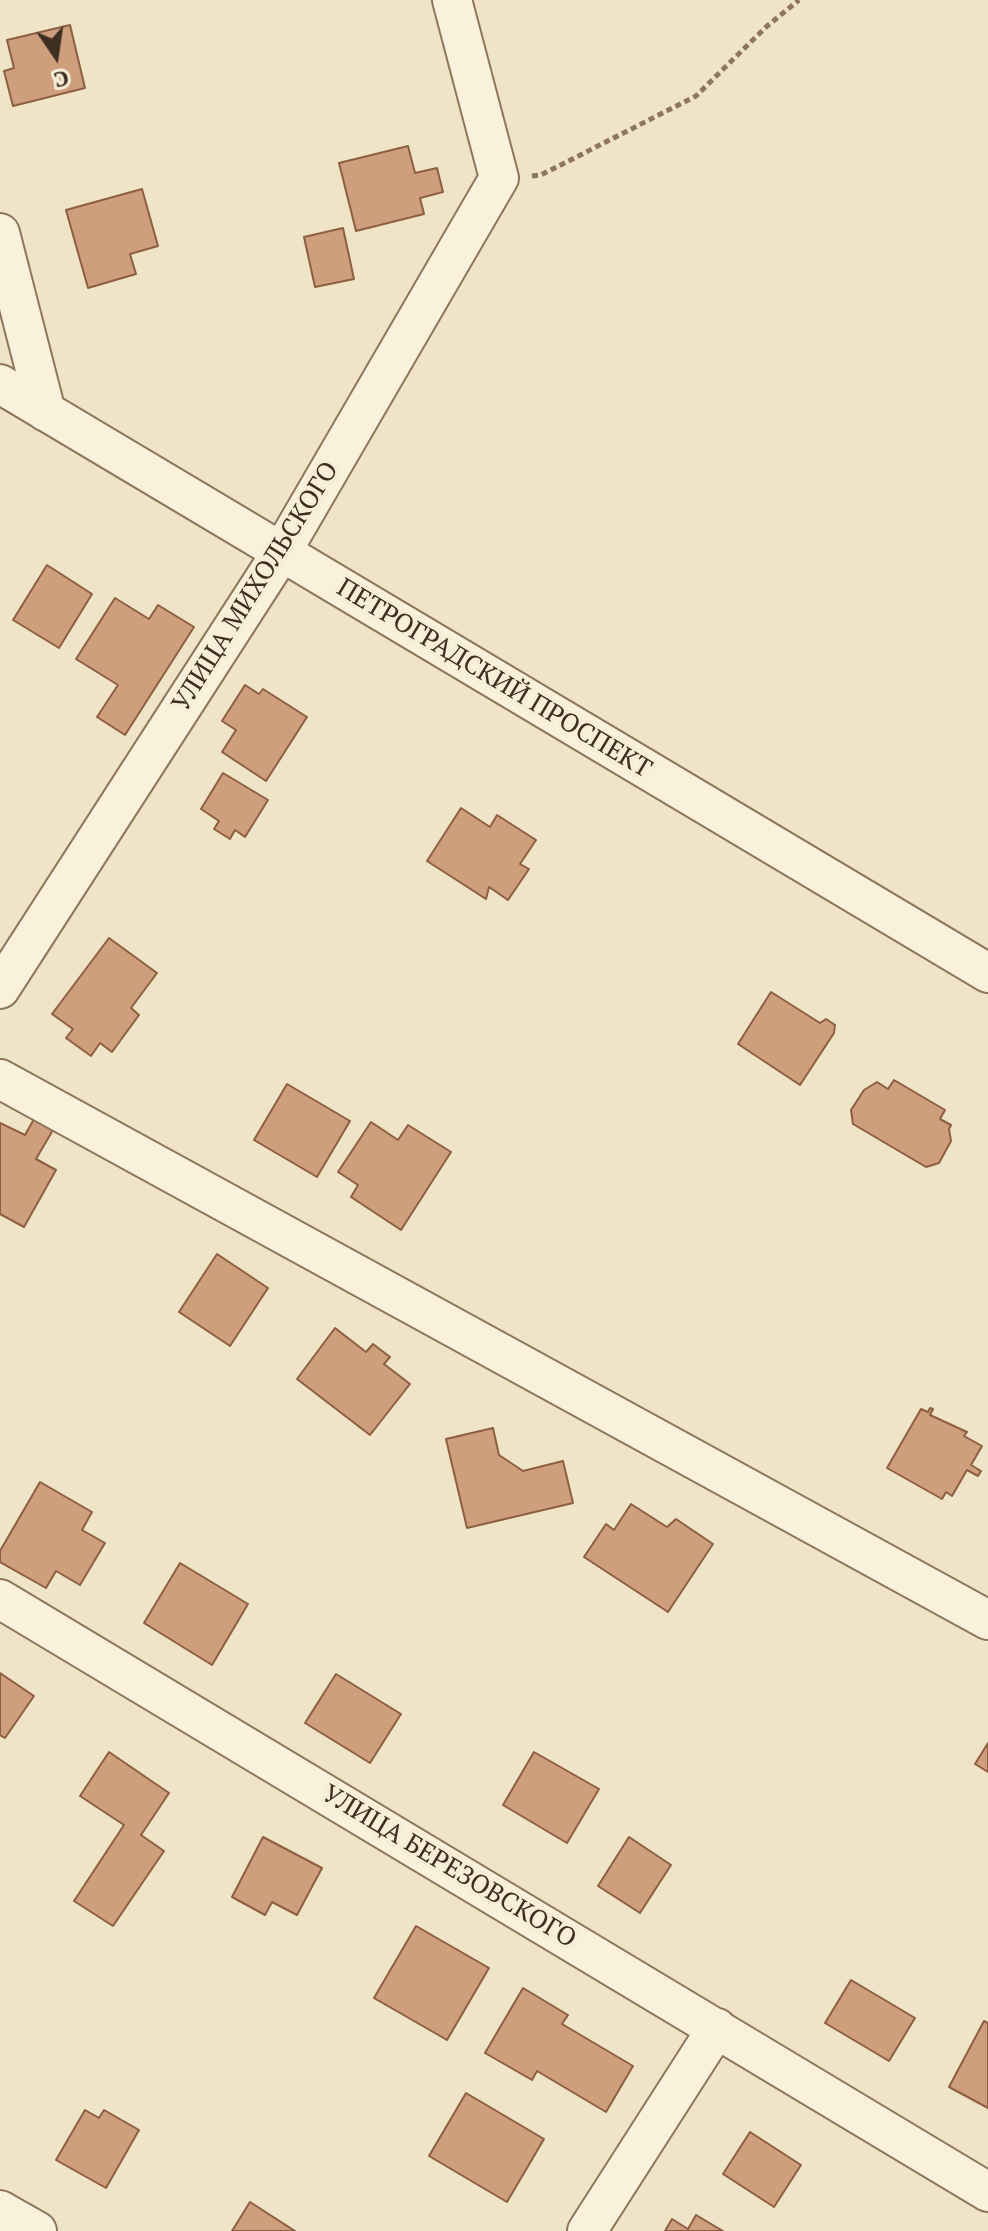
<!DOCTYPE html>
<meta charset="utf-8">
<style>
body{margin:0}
#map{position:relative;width:988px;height:2231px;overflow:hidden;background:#f0e4c8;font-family:"PT Serif",serif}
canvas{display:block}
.north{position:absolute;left:16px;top:16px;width:80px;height:80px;-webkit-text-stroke:6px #f7eed8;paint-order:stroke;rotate:167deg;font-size:22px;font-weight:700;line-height:32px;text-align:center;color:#3d2e20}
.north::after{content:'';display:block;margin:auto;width:28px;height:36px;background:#3d2e20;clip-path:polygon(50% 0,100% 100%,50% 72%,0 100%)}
</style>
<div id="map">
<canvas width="988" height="2231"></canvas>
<div class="north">С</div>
</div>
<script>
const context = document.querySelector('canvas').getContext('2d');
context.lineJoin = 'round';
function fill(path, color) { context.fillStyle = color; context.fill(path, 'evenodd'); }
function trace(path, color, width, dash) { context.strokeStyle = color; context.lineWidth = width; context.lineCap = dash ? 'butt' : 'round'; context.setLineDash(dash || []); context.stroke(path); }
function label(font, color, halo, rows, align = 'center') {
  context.font = font + ' "PT Serif",serif'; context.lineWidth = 8; context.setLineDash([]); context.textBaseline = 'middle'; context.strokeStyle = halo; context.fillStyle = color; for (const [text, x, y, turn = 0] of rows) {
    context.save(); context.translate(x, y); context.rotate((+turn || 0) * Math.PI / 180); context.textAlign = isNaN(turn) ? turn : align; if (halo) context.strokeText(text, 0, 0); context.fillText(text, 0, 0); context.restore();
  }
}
const building = new Path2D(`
 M70,25L85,88L13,106L4,71L14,68L7,40Z
 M408,146L415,173L437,168L443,192L420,198L424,214L356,231L339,163Z
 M142,189L158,246L130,254L136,274L88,288L66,210Z
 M343,228L354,279L315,287L304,237Z
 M47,565L92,594L59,648L13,620Z
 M115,598L149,619L158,605L194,627L125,735L97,717L118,685L76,659Z
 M245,685L259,694L263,689L307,717L266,781L222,752L236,730L222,721Z
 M223,773L268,800L245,837L235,830L230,839L214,829L219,821L201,809Z
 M461,808L490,827L497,815L536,840L520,864L529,869L508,900L489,887L486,899L427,861Z
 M109,938L157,973L131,1008L139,1015L112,1052L100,1043L91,1056L66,1038L73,1029L52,1014Z
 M771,992L820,1023L826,1019L835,1025L834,1033L800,1085L738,1044Z
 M894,1080L945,1110L940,1119L951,1125L949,1129L951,1141L939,1163L926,1167L853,1124L851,1110L864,1090L877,1082L888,1089Z
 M287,1084L350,1121L317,1177L254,1140Z
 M34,1119L53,1130L36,1159L56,1170L24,1227L0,1214V1123L25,1135Z
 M371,1122L398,1140L408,1125L451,1152L401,1230L351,1197L358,1185L338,1172Z
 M217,1254L268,1288L230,1346L179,1312Z
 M335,1328L366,1352L373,1344L390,1357L384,1364L410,1384L370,1435L297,1379Z
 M930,1408L933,1409L930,1415L967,1432L964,1436L982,1446L971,1465L981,1471L978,1476L967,1470L952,1496L946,1492L942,1499L887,1468L921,1409L928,1412Z
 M493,1428L499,1455L523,1471L563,1461L573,1503L467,1528L446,1439Z
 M40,1482L92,1512L82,1530L105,1543L80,1585L56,1571L46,1588L0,1562V1551Z
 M631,1504L667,1527L676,1519L713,1544L668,1612L584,1557L606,1524L614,1530Z
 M180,1563L248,1604L212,1665L144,1623Z
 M0,1673L34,1696L5,1738L0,1735Z
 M336,1674L401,1714L370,1763L305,1723Z
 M988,1743V1772L975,1764Z
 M109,1752L169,1793L141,1835L164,1851L113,1926L74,1901L124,1825L80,1796Z
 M534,1752L599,1789L567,1843L503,1805Z
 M263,1837L322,1868L297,1915L272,1902L265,1915L232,1897Z
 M629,1837L671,1865L640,1913L598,1886Z
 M416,1926L489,1968L447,2040L374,1998Z
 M851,1980L915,2018L889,2061L825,2023Z
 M523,1988L568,2015L562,2024L633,2066L606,2112L537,2071L532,2080L485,2053Z
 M984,2021L988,2023V2108L949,2087Z
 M466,2093L544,2139L507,2202L429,2156Z
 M85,2110L99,2118L104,2110L139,2130L106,2188L56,2160Z
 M750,2132L801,2165L774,2207L723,2174Z
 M250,2202L295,2231H232Z
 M696,2215L723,2231H665L672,2219L688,2229Z`);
const path = new Path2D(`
 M532,176L541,175L696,96L766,27L799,0`);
const minor = new Path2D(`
 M0,233L46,412
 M0,384L988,973
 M0,989L281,553L499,178L452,0
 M0,1079L988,1620
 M0,1599L988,2192
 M0,2210L37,2231
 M587,2231L717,2028`);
const streetNames = [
 ["УЛИЦА МИХОЛЬСКОГО",256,587,-58],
 ["ПЕТРОГРАДСКИЙ ПРОСПЕКТ",494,679,31],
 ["УЛИЦА БЕРЕЗОВСКОГО",449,1867,31]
];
fill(building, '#cf9f7d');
trace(building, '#8d5f41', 2);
trace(minor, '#8d765c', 42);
trace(path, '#8d765c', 5, [6, 4]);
trace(minor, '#faf1dc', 38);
label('26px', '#3d2e20', '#f7eed8', streetNames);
</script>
